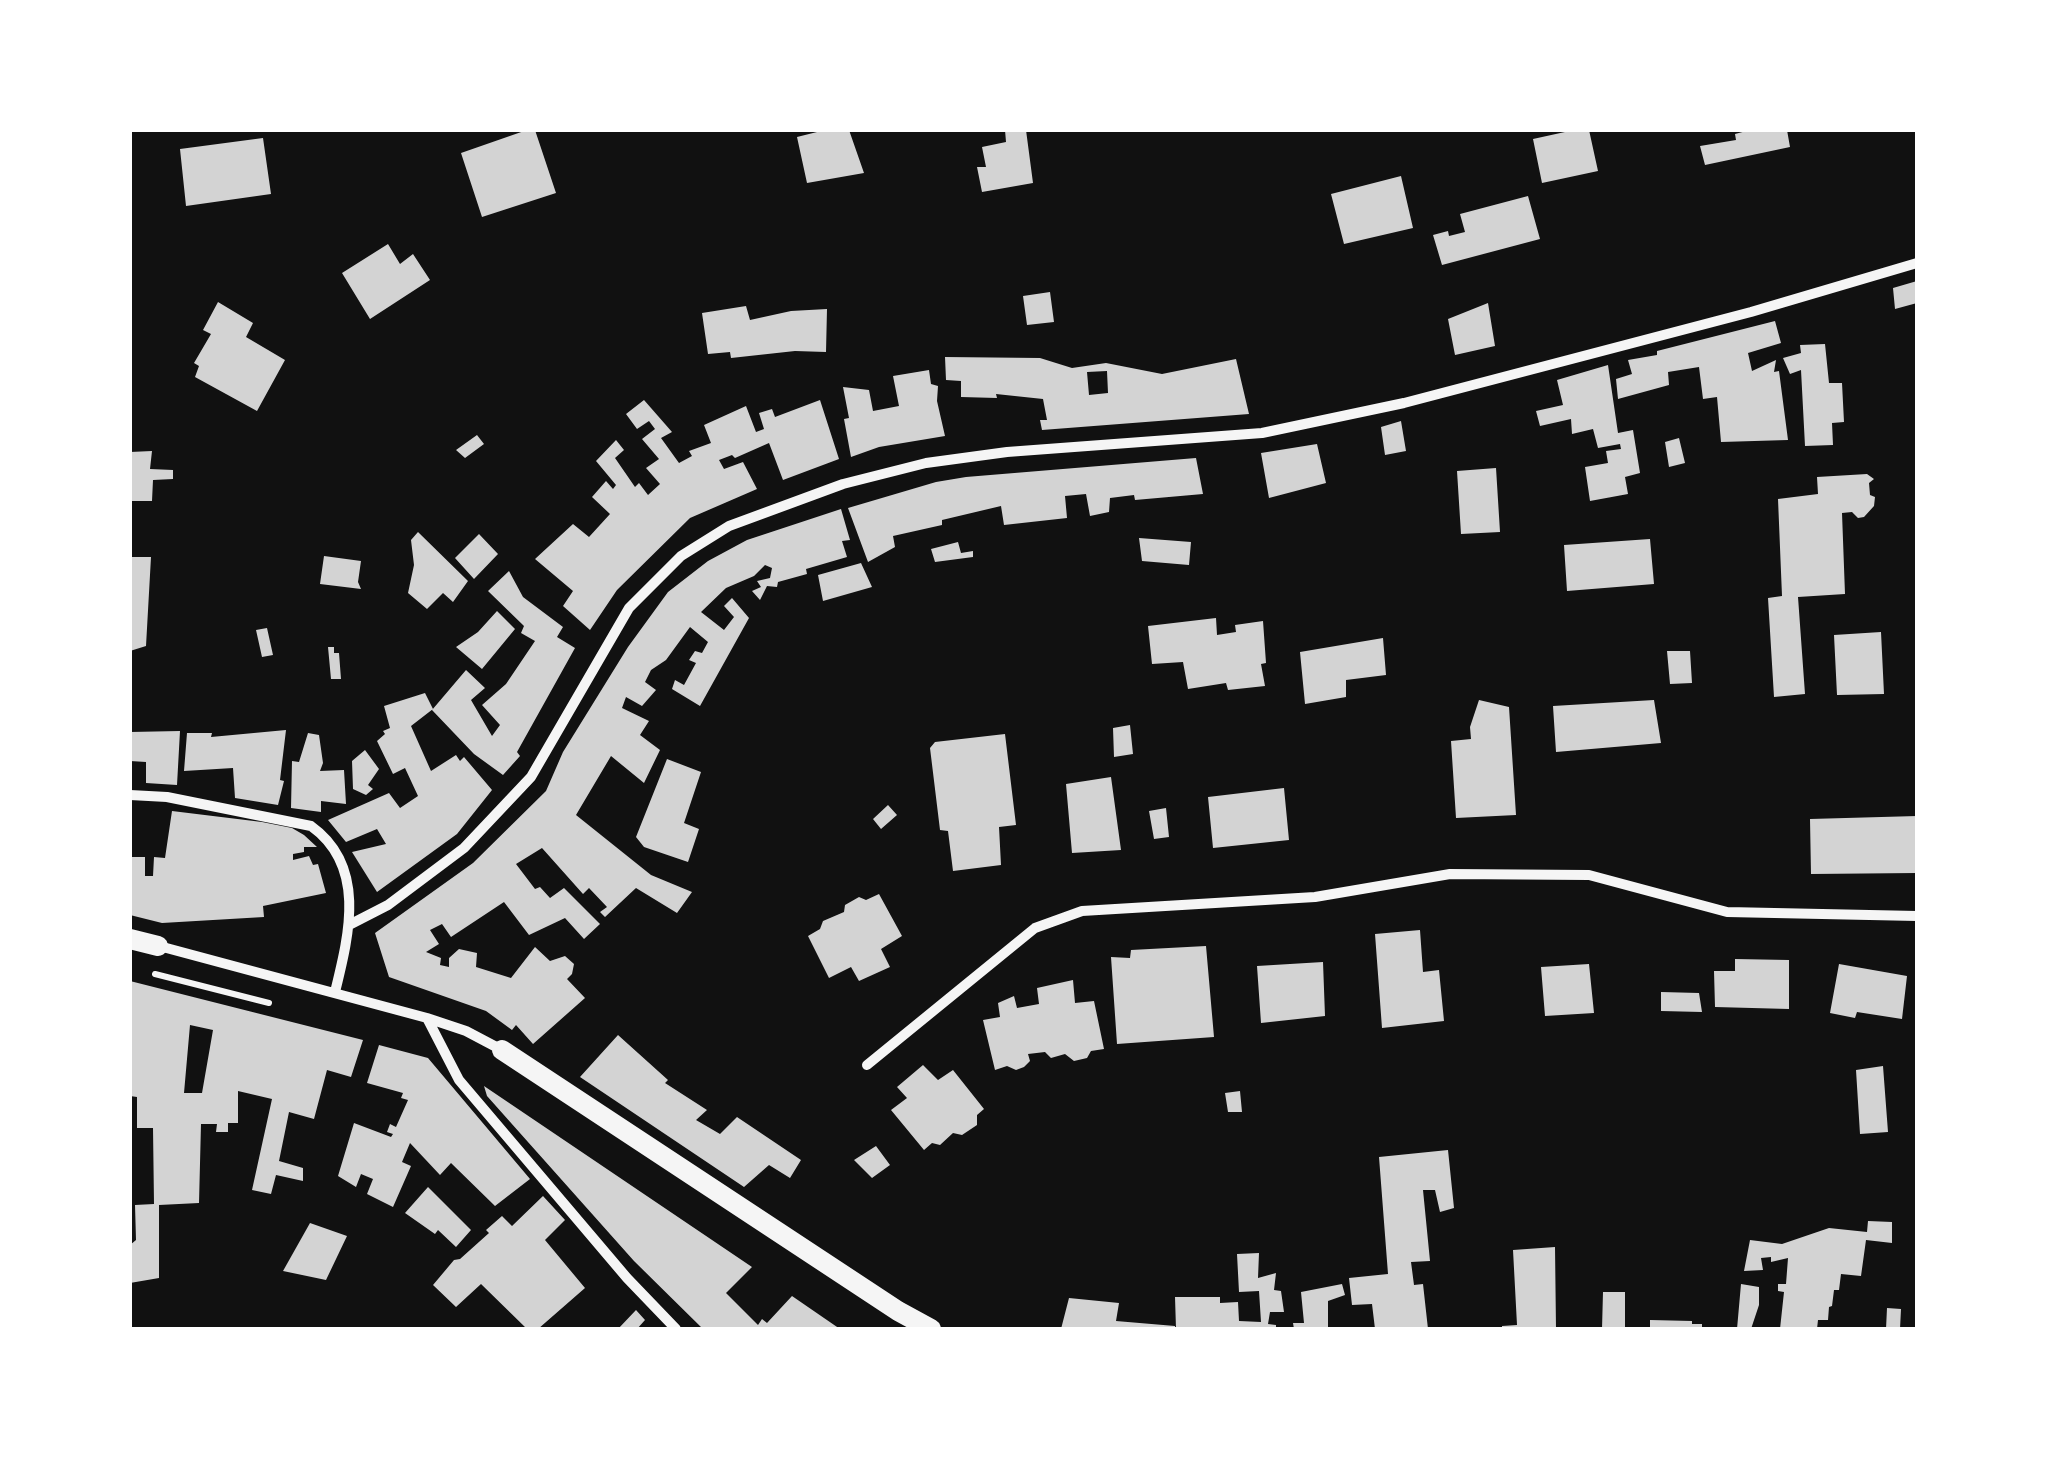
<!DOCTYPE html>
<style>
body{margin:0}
#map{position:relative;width:2047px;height:1459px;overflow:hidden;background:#111;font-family:"Fira Sans",sans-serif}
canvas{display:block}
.frame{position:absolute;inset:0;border:132px solid #fff;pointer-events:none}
</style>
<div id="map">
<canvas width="2047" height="1459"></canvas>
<div class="frame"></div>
</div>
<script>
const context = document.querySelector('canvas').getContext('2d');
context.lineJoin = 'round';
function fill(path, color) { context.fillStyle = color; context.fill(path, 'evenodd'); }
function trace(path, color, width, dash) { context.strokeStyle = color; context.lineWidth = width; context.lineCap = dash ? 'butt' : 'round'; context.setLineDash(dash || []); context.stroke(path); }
const building = new Path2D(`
 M527,130H535L556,193L482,217L461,153Z
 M825,130H849L864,173L807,183L797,137Z
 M1005,130H1026L1033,183L982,192L977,167H986L982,147L1006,142Z
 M1574,130H1589L1598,171L1542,183L1533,139Z
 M1750,130H1787L1790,147L1705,165L1700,146L1736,140L1735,134Z
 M263,138L271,194L186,206L180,149Z
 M1401,176L1413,228L1344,244L1331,194Z
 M1528,196L1540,239L1442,265L1433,235L1448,231L1449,236L1465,232L1460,214Z
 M388,244L400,264L413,254L430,280L370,319L342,273Z
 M1917,281V303L1895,309L1893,288Z
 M1050,292L1054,322L1027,325L1023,296Z
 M218,302L253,323L246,337L285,360L257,411L195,377L199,366L194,363L211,334L203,330Z
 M1488,303L1495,346L1455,355L1448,319Z
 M746,306L750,320L791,311L827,309L826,352L795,351L731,358L730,352L708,354L702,313Z
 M1775,321L1781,343L1748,353L1752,371L1776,360L1774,372L1779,371L1788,440L1721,442L1717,397L1703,399L1699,367L1668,372L1669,385L1618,399L1616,379L1632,374L1628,360L1657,355V351Z
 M1825,344L1829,383H1842L1844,422L1832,423L1833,445L1805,446L1801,370L1790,374L1783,358L1801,353L1800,345Z
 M945,357L1040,358L1072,368L1106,363L1162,374L1236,359L1249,414L1042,430L1040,420H1047L1043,399L996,394L997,398L961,397V381L946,380ZM1107,371L1108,393L1089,395L1087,372Z
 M1608,365L1618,433L1633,430L1640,473L1625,477L1628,494L1590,501L1585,467L1608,463L1606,451L1621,449L1620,444L1598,448L1593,429L1572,434L1571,419L1540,426L1536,411L1563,405L1557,380Z
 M929,370L931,384L938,386L937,401L945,436L879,447L851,457L844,419L849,418L843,387L869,390L873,411L899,406L893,376Z
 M644,400L672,432L661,438L679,463L692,456L689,451L711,443L704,425L746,406L756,432L764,429L759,413L772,409L775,417L820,400L839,459L783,480L769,443L735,458L732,455L719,460L724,469L743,462L757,489L690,518L617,590L590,630L563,606L573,591L535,559L573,524L589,537L610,514L592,497L606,481L613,489L616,485L596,461L616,440L624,450L615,458L635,487L639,483L648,495L660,484L646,468L659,459L642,439L655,429L649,421L637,429L626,414Z
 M1401,421L1406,451L1385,455L1381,427Z
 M477,435L484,444L465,458L456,450Z
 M1679,438L1685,463L1669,467L1665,442Z
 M1317,444L1326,483L1269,498L1261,453Z
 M152,451L150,469L173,470V479L153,480L152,501H130V452Z
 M1196,458L1203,494L1135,500L1134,495L1110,498L1109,512L1090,516L1086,494L1065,496L1067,518L1004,525L1001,506L942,520V525L893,536L895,547L868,562L848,508L936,482L966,477Z
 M1496,468L1500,532L1461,534L1457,471Z
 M1867,474L1874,479L1869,483L1870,495L1875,497L1874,506L1864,517L1858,518L1852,512L1842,513L1845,594L1798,597L1805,694L1774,697L1768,598L1782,596L1778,499L1818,494L1817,477Z
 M841,509L850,540L842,541L847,557L806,569L807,574L778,582L777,587L767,586L760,600L752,591L761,587L757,581L770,578L772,568L765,565L754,576L726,588L701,612L724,630L734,617L724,606L732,598L749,618L700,706L672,689L675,680L684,685L696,663L689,660L695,651L702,653L708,642L690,627L666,660L651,670L645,682L656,690L642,706L626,697L622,708L649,721L640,735L660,750L644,783L611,756L576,815L651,875L692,892L677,913L636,888L605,917L600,912L607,907L589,888L583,894L542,848L516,864L535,889L540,887L550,898L564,888L600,924L584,939L565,918L529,935L504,902L451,937L442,924L430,930L439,944L426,952L441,958L440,965L449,967V958L459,949L477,953L476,967L511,978L535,947L550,961L565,956L574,964L572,974L567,979L585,998L533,1044L516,1025L512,1030L486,1011L389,977L375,933L473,863L546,791L563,752L628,647L668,592L708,561L747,540Z
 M418,532L468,581L453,602L443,593L427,609L408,593L414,565L411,540Z
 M479,534L498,554L474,579L455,558Z
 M1139,538L1191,542L1189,565L1142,561Z
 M1650,539L1654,584L1567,591L1564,545Z
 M958,542L961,553L973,551V557L935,562L931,549Z
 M324,556L361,561L358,582L361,589L320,584Z
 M130,557H151L146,646L130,651Z
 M861,563L872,587L823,601L818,575Z
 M509,571L523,597L563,627L557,637L575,648L517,752L520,756L503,775L474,754L432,710L466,670L485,688L471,700L492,736L500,725L482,705L506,684L535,641L521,633L524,626L488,591Z
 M497,611L515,629L482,669L456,647L478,632Z
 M1216,618L1217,635L1236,632L1235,625L1263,621L1266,663L1261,664L1265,686L1228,690L1226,683L1188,689L1183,662L1152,664L1148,626Z
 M267,628L273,655L262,657L256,630Z
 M1881,632L1884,694L1837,695L1834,635Z
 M1383,638L1386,675L1346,680V697L1305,704L1300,652Z
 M328,647H334V653H339L341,679H331Z
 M1667,651H1690L1692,683L1670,684Z
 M425,693L433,709L411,726L431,771L456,755L460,761L464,757L492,790L457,834L377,892L352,852L386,844L377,829L346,842L328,820L389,793L400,808L418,796L405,768L393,774L377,741L385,734L383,731L390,728L384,706Z
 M1479,700L1509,707L1516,815L1456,818L1451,741L1471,739L1470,727Z
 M1654,700L1661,743L1556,752L1553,706Z
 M1130,725L1133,754L1114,757L1113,728Z
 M286,730L280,780L284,781L278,805L235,798L233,768L184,771L187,733H212L211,737Z
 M180,731L177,785L146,783V762L130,761V732Z
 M308,733L319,735L323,763L320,771L344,770L346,804L321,801V812L291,808L292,761L299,762Z
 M1005,734L1016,825L999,827L1001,865L953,871L948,831L940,830L930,748L935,742Z
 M365,750L379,769L368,785L373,789L366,795L353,789L352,761Z
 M667,759L701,772L684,823L699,829L688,862L644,847L636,837Z
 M1111,777L1121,850L1072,853L1066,784Z
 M1284,788L1289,840L1213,848L1208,797Z
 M888,805L897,815L881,829L873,819Z
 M1166,808L1169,837L1154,839L1149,811Z
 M172,811L262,822L292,828L304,835L317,847H304V852L293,854V860L309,856L313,865L318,864L326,893L263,906L264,917L162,923L130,915V857H145V876H153L154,857L165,858Z
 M1917,816V873L1811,874L1810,819Z
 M879,894L902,936L881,949L890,967L859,981L851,967L829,978L808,936L820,929L823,921L844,912L845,905L859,897L866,900Z
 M1420,930L1423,972L1439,970L1444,1021L1382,1028L1375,934Z
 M1206,946L1214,1037L1117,1044L1111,957L1130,958L1131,950Z
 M1735,959L1789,960V1009L1715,1007L1714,971H1735Z
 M1323,962L1325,1016L1261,1023L1257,966Z
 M1589,964L1594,1013L1545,1016L1541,967Z
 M1839,964L1907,976L1902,1019L1857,1012L1855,1018L1830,1013Z
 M1073,980L1075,1003L1094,1001L1104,1049L1091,1051L1087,1058L1074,1061L1065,1054L1051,1058L1045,1052L1028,1054L1030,1061L1024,1067L1016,1070L1007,1066L995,1070L983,1020L1000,1017L998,1003L1014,996L1017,1008L1039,1004L1037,988Z
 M130,981L363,1040L351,1077L327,1070L314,1119L289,1112L279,1161L303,1168V1181L276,1175L271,1194L252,1190L272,1099L238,1091V1123H228V1132H216L217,1124H201L199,1203L159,1205V1278L130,1283V1245L136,1240L135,1205L154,1204L153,1128H137V1097L130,1096ZM190,1025L213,1030L202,1093H184Z
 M1661,992L1699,993L1702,1012L1661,1011Z
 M618,1035L668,1080L665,1083L707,1110L696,1120L720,1134L737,1117L801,1160L790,1178L769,1165L744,1187L580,1077Z
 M379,1045L428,1058L530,1179L495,1206L451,1163L440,1175L410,1143L402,1162L411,1166L393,1207L367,1194L373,1179L361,1174L356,1187L338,1176L354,1123L391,1137L393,1134L387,1132L390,1124L396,1127L408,1100L401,1098L403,1093L367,1083Z
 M923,1065L938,1080L953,1070L984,1109L977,1115V1125L962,1135L953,1133L940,1145L932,1143L924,1150L891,1110L907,1098L897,1087Z
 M1883,1066L1888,1132L1860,1134L1856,1070Z
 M484,1086L752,1267L726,1293L758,1325L762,1319L767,1323L792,1296L840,1329H703L634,1261L487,1096Z
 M1240,1091L1242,1112H1228L1225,1093Z
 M876,1146L890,1165L872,1178L854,1160Z
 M1448,1150L1454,1208L1440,1212L1435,1190H1423L1430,1261L1411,1262L1414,1285L1423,1284L1428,1329H1375L1372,1304L1352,1305L1349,1278L1388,1274L1379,1157Z
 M428,1187L471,1230L456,1247L438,1230L435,1234L405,1213Z
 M543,1196L565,1220L545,1240L585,1288L538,1329H527L481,1284L456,1307L433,1285L454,1260L460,1259L489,1233L486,1230L502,1216L512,1226Z
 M1868,1221L1892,1222V1243L1866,1240L1861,1276L1841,1274L1839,1290H1834L1832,1306L1829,1307L1828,1320H1818L1817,1329H1780L1784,1292L1778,1291V1284H1786L1788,1258L1771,1262V1257L1761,1258L1763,1270L1744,1271L1750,1240L1782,1244L1829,1228L1867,1232Z
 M310,1223L347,1236L326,1280L283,1271Z
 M1555,1247L1556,1329H1502V1326L1517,1325L1513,1250Z
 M1259,1253L1258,1278L1276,1273L1274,1290L1281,1291L1284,1312H1270L1268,1324L1276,1325V1329H1176L1175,1297H1220V1303L1238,1302L1239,1321L1261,1322L1259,1291L1239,1292L1237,1254Z
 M1342,1284L1345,1295L1328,1301V1329H1294L1293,1323H1304L1301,1292Z
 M1741,1284L1759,1287V1305L1751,1329H1737Z
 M1603,1292H1625V1329H1602Z
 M1069,1298L1119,1303L1116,1321L1175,1326V1329H1061Z
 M1887,1308L1901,1309L1900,1329H1886Z
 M636,1310L645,1320L637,1329H618Z
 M1650,1320L1692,1321V1324H1702V1329H1650Z`);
const path = new Path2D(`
 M155,974L269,1003`);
const minor = new Path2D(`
 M130,795L167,797L311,826C367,866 349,935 335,992
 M351,924L388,905L464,848L531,777L629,608L681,556L729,526L843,484L926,463L1007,452L1262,433L1404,403L1751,312L1917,263
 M159,946L427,1018L466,1031L502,1050
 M427,1018L459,1080L627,1278L676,1329
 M867,1065L1035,928L1082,911L1315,897L1450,874L1589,875L1727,912L1917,916`);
const secondary = new Path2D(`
 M130,939L158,946
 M502,1050L898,1311L931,1329`);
fill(building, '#d3d3d3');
trace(path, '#f5f5f5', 6);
trace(minor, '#f5f5f5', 10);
trace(secondary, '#f5f5f5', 20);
</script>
